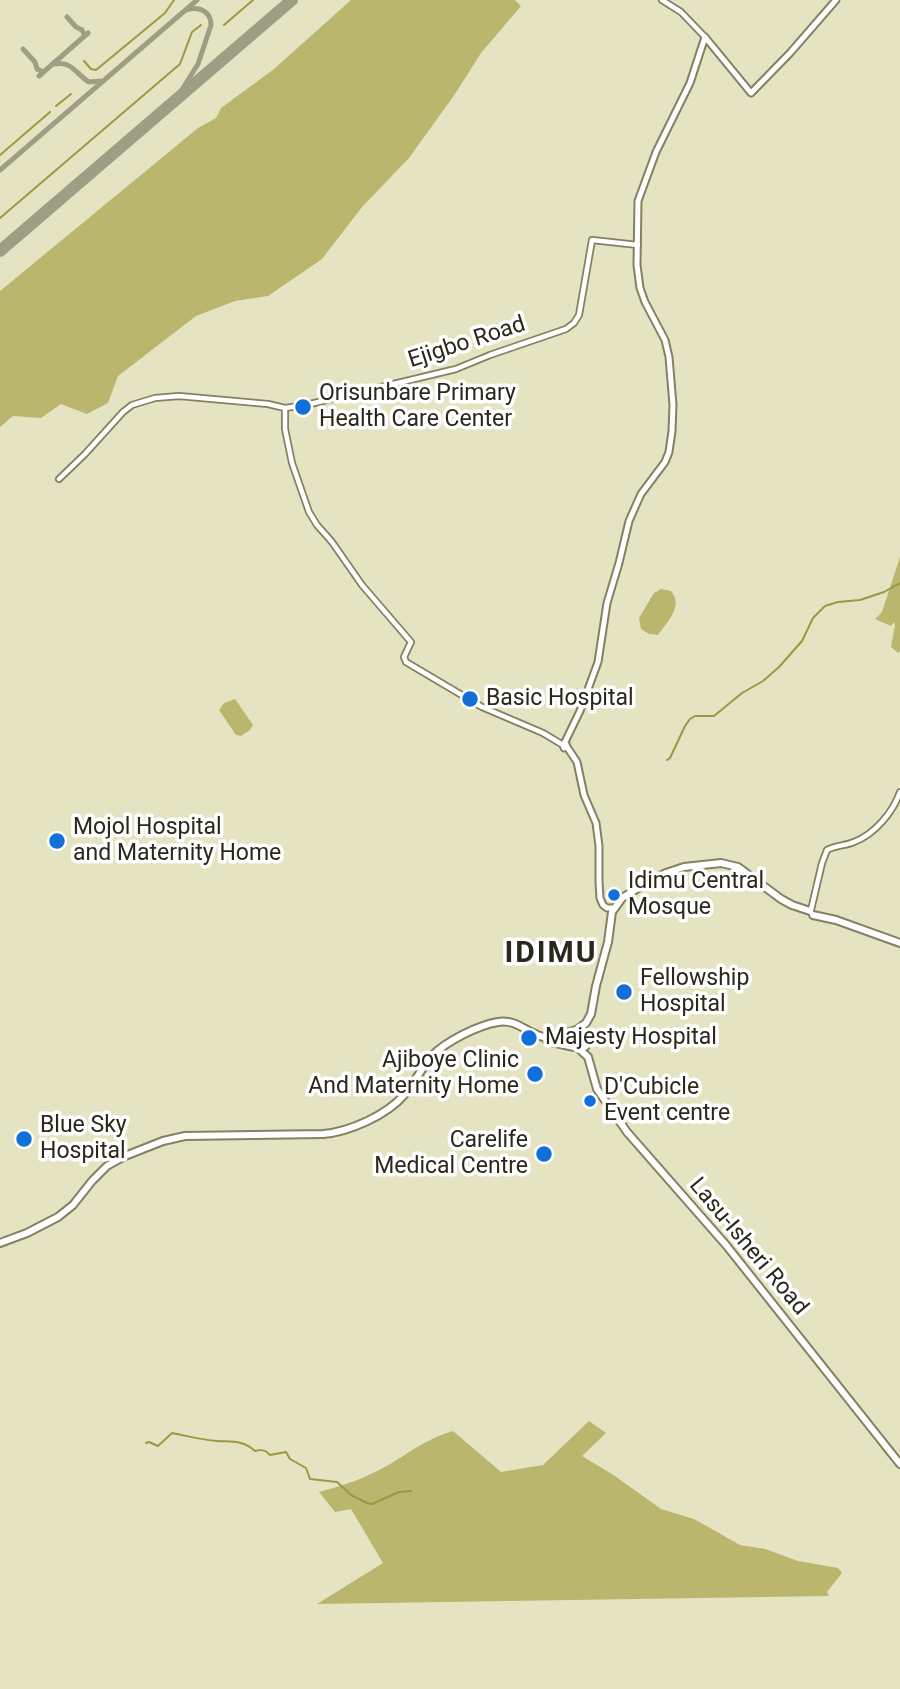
<!DOCTYPE html>
<style>
body{margin:0}
canvas{display:block;background:#e5e4c2}
</style>
<canvas width="900" height="1689"></canvas>
<script>
const context = document.querySelector('canvas').getContext('2d');
context.lineJoin = 'round';
function fill(path, color) { context.fillStyle = color; context.fill(path, 'evenodd'); }
function trace(path, color, width, dash) { context.strokeStyle = color; context.lineWidth = width; context.lineCap = dash ? 'butt' : 'round'; context.setLineDash(dash || []); context.stroke(path); }
function label(font, color, halo, rows, align = 'center') {
  context.font = font + ' Roboto,sans-serif'; context.lineWidth = 7; context.setLineDash([]); context.textBaseline = 'middle'; context.strokeStyle = halo; context.fillStyle = color; for (const [text, x, y, turn = 0] of rows) {
    context.save(); context.translate(x, y); context.rotate((+turn || 0) * Math.PI / 180); context.textAlign = isNaN(turn) ? turn : align; if (halo) context.strokeText(text, 0, 0); context.fillText(text, 0, 0); context.restore();
  }
}
const green = new Path2D(`
 M351,0H515L521,6L481,53L455,94L409,158L362,207L322,259L268,296L235,301L196,316L118,376L108,403L87,414L61,404L41,418L13,416L0,427V291L198,128L216,118L221,108L274,69Z
 M900,557V651L898,653L891,647L895,625L894,622L891,626L875,619L882,612Z
 M661,589L671,591C684,606 667,622 658,635L649,634L641,629L639,618L654,593Z
 M235,699L253,725L250,730L241,736L236,735L219,710L224,703Z
 M589,1421L606,1433L582,1456L612,1474L661,1509L694,1519L740,1545L765,1549L798,1561L838,1568L842,1573L827,1592L829,1596L317,1604L383,1563L351,1509L335,1512L319,1492C345,1485 366,1478 390,1464C410,1452 430,1437 453,1431L501,1472L543,1465Z`);
const stream = new Path2D(`
 M224,25L253,0
 M84,61L91,69L96,70L165,13L174,0
 M56,106L71,94
 M0,155L50,112
 M0,218L180,64L192,32L201,25
 M667,760L670,758L685,726L690,719L695,716H714L742,693L763,681L779,667L802,641L813,618L825,606L838,602L860,600L884,592L900,583
 M146,1443L149,1442L158,1446L172,1433C187,1436 202,1440 217,1441C231,1442 244,1440 255,1451C262,1449 266,1450 270,1455L286,1452L290,1459L306,1468L310,1479L337,1482L351,1495L367,1503L372,1504L399,1492L411,1491`);
const taxiway = new Path2D(`
 M67,17L76,27L82,30L85,36
 M23,49L35,62L37,69L43,72
 M55,64C72,61 76,74 89,82L101,81
 M39,76L88,33
 M175,101L198,64L211,25C211,11 199,6 186,10
 M0,170L197,0`);
const runway = new Path2D(`
 M0,251L292,0`);
const tertiary = new Path2D(`
 M662,0L681,12L705,37
 M285,408V429L292,463L309,512L317,525L332,542L362,585L411,642L404,657L406,662L482,707L543,733L563,745
 M59,479L85,454L123,412L132,405L155,398L179,396L268,404L285,408L306,405L456,369L490,355L566,329L574,323L579,315L592,240L638,245
 M811,910L822,863L827,850C836,845 845,846 854,842C875,834 893,812 900,792`);
const secondary = new Path2D(`
 M705,37L751,93L790,53L836,0
 M564,744L580,711L598,662L607,603L619,563L629,521L641,494L665,462L669,452L672,431L673,405L669,357L665,340L645,302L640,288L637,265L638,201L656,152L690,83L705,37
 M567,747L566,744H563L564,748L567,747L577,762L584,795L596,823L599,846V882L600,898L603,905L607,908H614`);
const primary = new Path2D(`
 M813,915L836,920L900,943
 M578,1029L586,1023L591,1014L596,986L608,942L612,912L622,898L643,885L666,873L684,867L721,863L738,867L781,899L792,905L810,911
 M547,1041L574,1047
 M578,1048L588,1057L597,1089L627,1132L726,1245L900,1464
 M0,1243L27,1233L58,1217L73,1205L92,1181L107,1166L125,1156L163,1141L185,1136L323,1134C349,1132 387,1115 404,1095C415,1083 421,1068 432,1056C446,1041 479,1025 498,1022C518,1018 530,1037 549,1038C563,1038 584,1019 590,1039L585,1047L578,1048L572,1044L570,1037L574,1031`);
const markers = [
 [303,407,9,"#106fd8"],
 [470,699,9,"#106fd8"],
 [57,841,9,"#106fd8"],
 [614,895,7,"#106fd8"],
 [624,992,9,"#106fd8"],
 [529,1038,9,"#106fd8"],
 [535,1074,9,"#106fd8"],
 [590,1101,7,"#106fd8"],
 [24,1139,9,"#106fd8"],
 [544,1154,9,"#106fd8"]
];
const streetNames = [
 ["Ejigbo Road",467,343,-18],
 ["Lasu-Isheri Road",748,1247,50]
];
const poiNames = [
 ["Orisunbare Primary",319,394],
 ["Health Care Center",319,420],
 ["Basic Hospital",486,699],
 ["Mojol Hospital",73,828],
 ["and Maternity Home",73,854],
 ["Idimu Central",628,882],
 ["Mosque",628,908],
 ["Fellowship",640,979],
 ["Hospital",640,1005],
 ["Majesty Hospital",545,1038],
 ["Ajiboye Clinic",519,1061,"right"],
 ["And Maternity Home",519,1087,"right"],
 ["D'Cubicle",604,1088],
 ["Event centre",604,1114],
 ["Blue Sky",40,1126],
 ["Hospital",40,1152],
 ["Carelife",528,1141,"right"],
 ["Medical Centre",528,1167,"right"]
];
const districtNames = [
 ["IDIMU",551,954]
];
fill(green, '#bab66d');
trace(stream, '#9d983f', 2);
trace(taxiway, '#9e9e84', 5);
trace(runway, '#9e9e84', 12);
trace(tertiary, '#838162', 8);
trace(secondary, '#838162', 9);
trace(primary, '#838162', 10);
trace(tertiary, '#fff', 4.5);
trace(secondary, '#fff', 5);
trace(primary, '#fff', 6);
for (const [x, y, r, color] of markers) { const dot = new Path2D(); dot.arc(x, y, r, 0, 2 * Math.PI); context.fillStyle = color; context.fill(dot); trace(dot, '#fff', 2.5); }
label('23px', '#29281b', '#fff', streetNames);
label('23px', '#29281b', '#fff', poiNames, 'left');
context.letterSpacing = '2px';
label('bold 30px', '#29281b', '#fff', districtNames);
context.letterSpacing = '0px';
</script>
